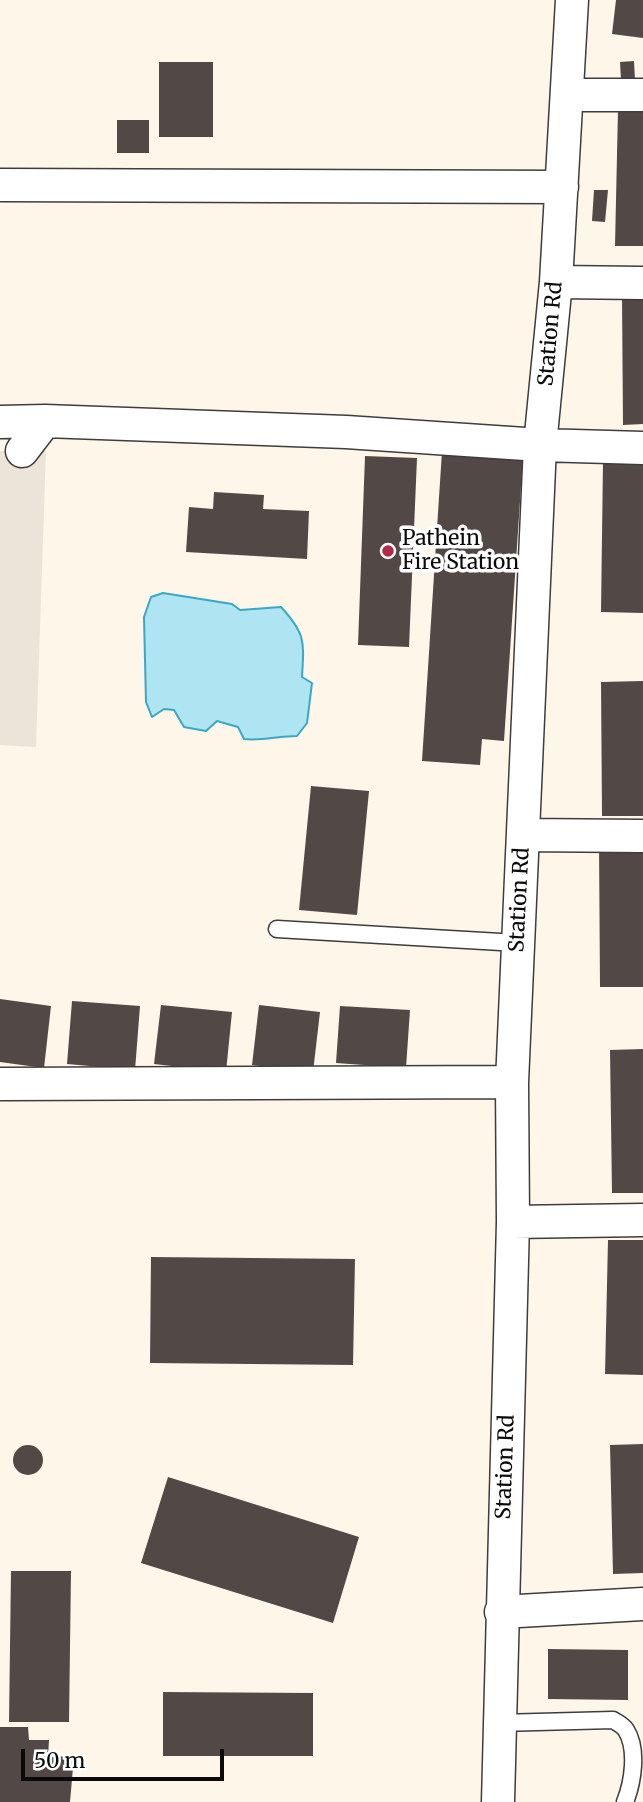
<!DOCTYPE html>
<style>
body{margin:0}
#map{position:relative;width:643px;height:1802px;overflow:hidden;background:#fef6e8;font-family:Merriweather,serif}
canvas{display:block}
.scale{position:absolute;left:21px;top:1749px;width:203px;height:32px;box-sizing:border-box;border:4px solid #0a0a0a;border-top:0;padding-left:9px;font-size:21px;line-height:24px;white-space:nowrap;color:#0a0a0a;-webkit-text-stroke:5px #fff;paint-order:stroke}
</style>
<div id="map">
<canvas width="643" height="1802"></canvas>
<div class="scale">50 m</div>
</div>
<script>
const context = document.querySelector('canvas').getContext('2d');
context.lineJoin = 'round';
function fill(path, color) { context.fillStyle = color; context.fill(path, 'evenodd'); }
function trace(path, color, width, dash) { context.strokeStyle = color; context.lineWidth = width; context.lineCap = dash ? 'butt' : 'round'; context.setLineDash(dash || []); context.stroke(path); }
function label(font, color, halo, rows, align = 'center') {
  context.font = font + ' Merriweather,serif'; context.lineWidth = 7; context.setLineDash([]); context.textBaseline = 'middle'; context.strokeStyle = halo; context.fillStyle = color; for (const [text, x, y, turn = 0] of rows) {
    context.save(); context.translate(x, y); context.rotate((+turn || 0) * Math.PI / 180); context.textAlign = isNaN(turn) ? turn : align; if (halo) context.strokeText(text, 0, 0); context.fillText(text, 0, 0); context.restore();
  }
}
const plaza = new Path2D(`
 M0,451H46L36,747L0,745Z`);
const water = new Path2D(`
 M163,593L232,604L240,610L281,607C306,634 304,642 302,677L312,683L307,723L297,736C278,736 262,741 244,739L238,727L217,721L206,731L184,727L174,710L164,709L152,717L146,702L144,617L151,597Z`);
const building = new Path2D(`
 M616,0H643V38L612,34Z
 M634,61L635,80H621L620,62Z
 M159,62H213V137H159Z
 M618,109L643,110V246H615Z
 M117,120H149V153H117Z
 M594,190H608L605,222L592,221Z
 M622,298H643V424L623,425Z
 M442,451L523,456L504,741L482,739L480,765L422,761Z
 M365,456L417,458L409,647L358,645Z
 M603,461L643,462V613L601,612Z
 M214,492L264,495L263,509L309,511L307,559L186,552L189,507L213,509Z
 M643,681V816H602L601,682Z
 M311,786L369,791L357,915L299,910Z
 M599,842H643V987H600Z
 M0,999L51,1006L44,1068L0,1062Z
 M72,1001L140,1006L135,1070L67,1064Z
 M161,1005L232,1012L226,1072L154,1064Z
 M259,1005L320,1012L313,1072L252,1065Z
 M340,1006L410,1010L406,1068L336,1063Z
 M643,1049V1193H612L610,1050Z
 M608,1240H643V1375L605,1374Z
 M151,1257L355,1259L353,1365L150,1363Z
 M643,1444V1573L613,1574L610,1445Z
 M13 1460a15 15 0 1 1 30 0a15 15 0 1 1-30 0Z
 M168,1477L359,1537L333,1623L141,1563Z
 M11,1571H71L69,1722H9Z
 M548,1649L628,1650V1700L548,1699Z
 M163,1692L313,1693V1756H163Z
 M0,1727H28L29,1740H49L48,1757L74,1756L70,1802H0Z`);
const service = new Path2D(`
 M277,929L518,943
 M499,1723L613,1720C618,1723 623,1725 626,1730C638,1749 633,1782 625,1802`);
const minor = new Path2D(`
 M567,95H643
 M0,185L562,187
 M556,282L643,283
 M0,422L45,421L346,432L540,445L643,448
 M22,451L45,421
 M523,835L643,836
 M0,1084L512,1082
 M513,1222L643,1220
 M501,1612L643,1604
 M498,1802L513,1222L512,1082L540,445L556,282L572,0`);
const markers = [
 [388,551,7,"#b32948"]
];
const streetNames = [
 ["Station Rd",551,334,-85],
 ["Station Rd",520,900,-87],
 ["Station Rd",506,1467,-88]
];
const poiNames = [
 ["Pathein",402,539],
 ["Fire Station",402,563]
];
fill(plaza, '#ece4d9');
fill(water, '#afe5f3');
trace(water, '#39a7c6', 2);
fill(building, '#524947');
trace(service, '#3d3d3d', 19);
trace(minor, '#3d3d3d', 35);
trace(service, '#fff', 16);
trace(minor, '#fff', 32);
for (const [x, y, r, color] of markers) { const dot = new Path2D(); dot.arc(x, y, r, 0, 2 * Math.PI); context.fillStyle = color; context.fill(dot); trace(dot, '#fff', 2.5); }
label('21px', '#0a0a0a', '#fff', streetNames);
label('21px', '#0a0a0a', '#fff', poiNames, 'left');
</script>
